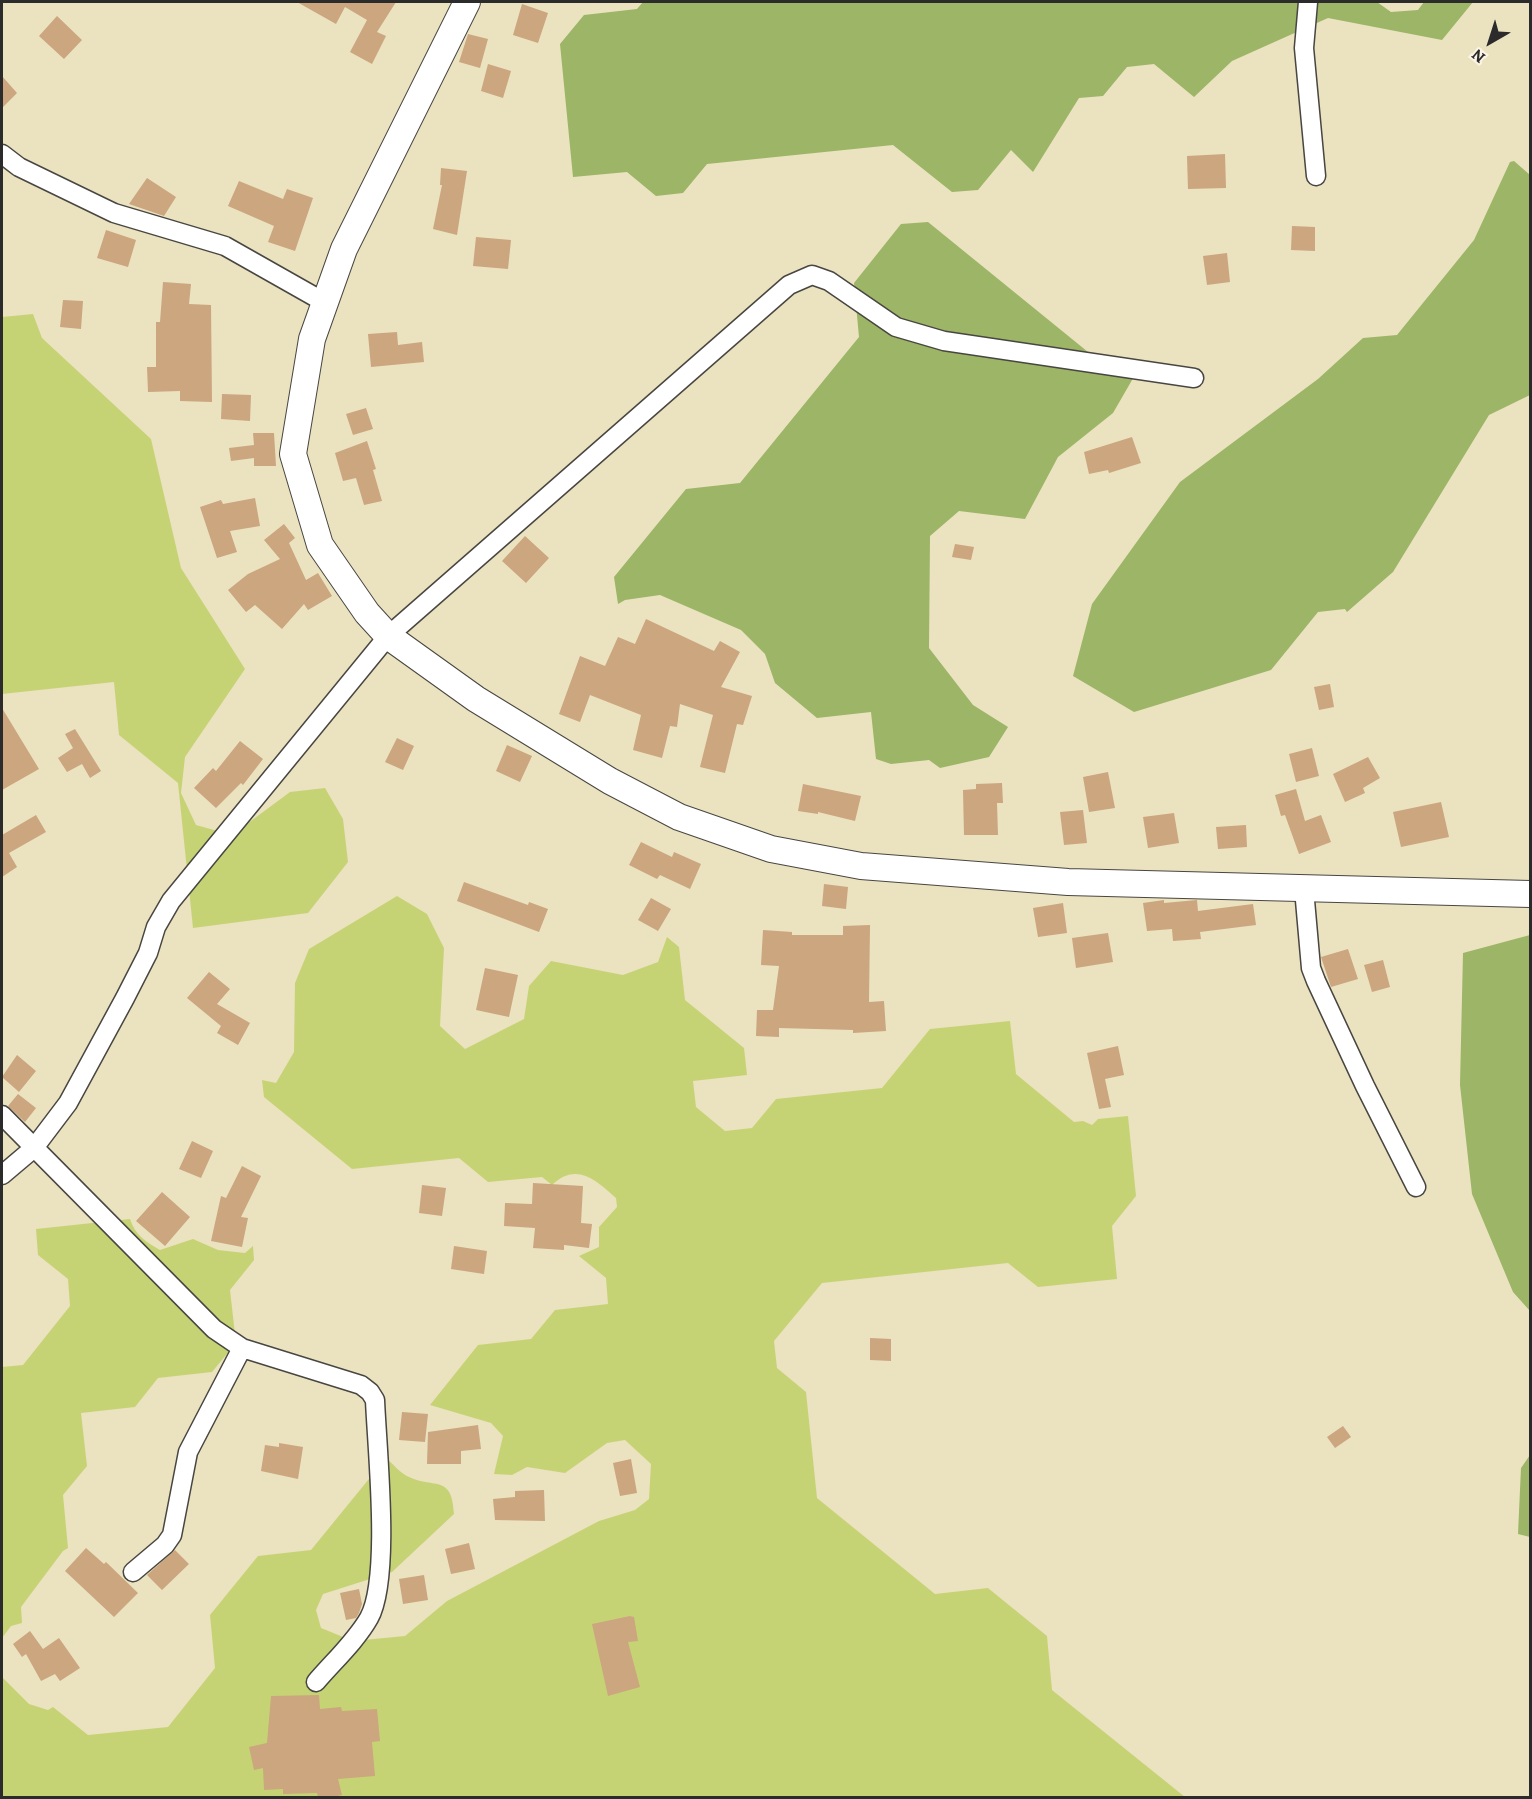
<!DOCTYPE html>
<style>
body{margin:0}
#map{position:relative;width:1532px;height:1799px;overflow:hidden;background:#ebe2c0;font-family:Alegreya,serif}
canvas{display:block}
.frame{position:absolute;inset:0;border:3px solid #2b2b2b;pointer-events:none}
.north{position:absolute;left:1460px;top:12px;width:60px;height:60px;-webkit-text-stroke:4px #fcf5e5;paint-order:stroke;rotate:219deg;font-size:16px;font-weight:700;line-height:24px;text-align:center;color:#2b2b2b}
.north::after{content:'';display:block;margin:auto;width:21px;height:27px;background:#2b2b2b;clip-path:polygon(50% 0,100% 100%,50% 72%,0 100%)}
</style>
<div id="map">
<canvas width="1532" height="1799"></canvas>
<div class="frame"></div>
<div class="north">N</div>
</div>
<script>
const context = document.querySelector('canvas').getContext('2d');
context.lineJoin = 'round';
function fill(path, color) { context.fillStyle = color; context.fill(path, 'evenodd'); }
function trace(path, color, width, dash) { context.strokeStyle = color; context.lineWidth = width; context.lineCap = dash ? 'butt' : 'round'; context.setLineDash(dash || []); context.stroke(path); }
const green = new Path2D(`
 M33,314L42,338L151,439L181,568L245,669L185,757L181,793L196,825L232,835L290,792L325,788L343,819L348,862L308,913L193,928L178,783L119,735L114,682L2,694V317Z
 M397,896L427,914L444,948L440,1026L465,1049L524,1019L529,986L551,961L623,975L658,962L667,937L679,947L685,1000L744,1048L747,1075L693,1081L696,1107L725,1131L752,1128L776,1099L882,1088L930,1029L1010,1021L1016,1074L1074,1122L1083,1121L1092,1125L1098,1119L1128,1116L1136,1196L1112,1226L1117,1279L1038,1287L1008,1263L822,1283L774,1341L777,1368L806,1392L817,1498L935,1594L988,1588L1047,1636L1052,1690L1185,1797H2V1677L29,1704L48,1710L53,1707L88,1735L168,1727L215,1668L210,1615L258,1556L311,1550L386,1458C393,1464 401,1474 409,1477C435,1489 452,1474 454,1514L392,1572L323,1594L316,1610L321,1628L353,1641L405,1636L447,1601L599,1521L635,1510L649,1499L651,1464L625,1440L607,1443L565,1473L527,1467L512,1475L494,1474L503,1436L491,1423L430,1405L478,1345L531,1339L555,1310L608,1304L606,1278L579,1256L599,1247V1227L617,1207L616,1198C595,1179 576,1162 552,1185L542,1177L488,1182L459,1158L352,1169L264,1097L262,1080L276,1083L294,1052L295,983L309,949Z
 M130,1219C135,1235 146,1242 160,1250L193,1239L218,1250L245,1253L253,1246L254,1260L230,1290L236,1343L212,1372L158,1378L135,1407L81,1413L87,1466L63,1495L68,1548L63,1551L21,1607L22,1623L11,1626L2,1638V1367L23,1365L70,1306L68,1279L38,1255L36,1229Z`);
const forest = new Path2D(`
 M643,2H1377L1391,12L1418,10L1424,2H1473L1442,40L1328,18L1232,61L1194,97L1154,64L1127,67L1103,96L1079,98L1033,172L1011,150L978,190L952,192L893,145L707,164L683,193L656,196L627,172L573,177L560,44L584,15L637,9Z
 M1514,161L1530,175V395L1489,415L1393,572L1347,612L1345,609L1318,612L1271,670L1134,712L1073,676L1092,604L1180,482L1318,379L1363,338L1397,335L1474,240L1510,162Z
 M928,222L1104,365L1143,361L1113,413L1058,457L1025,519L959,511L930,536L929,648L973,705L1008,727L989,757L940,768L929,760L891,764L876,759L871,712L817,718L775,683L765,654L741,630L660,595L625,600L618,604L614,577L686,489L740,483L859,337L854,283L901,224Z
 M1530,935V1311L1513,1292L1472,1194L1460,1085L1463,953Z
 M1530,1455V1537L1518,1534L1521,1468Z`);
const building = new Path2D(`
 M297,2H396L377,32L386,36L372,64L350,52L367,20L345,7L336,24Z
 M522,4L548,13L538,43L513,35Z
 M57,16L82,40L64,59L39,36Z
 M468,34L488,39L480,68L459,62Z
 M488,64L511,71L503,98L481,91Z
 M2,76L17,93L2,108Z
 M1225,154L1226,188L1188,189L1187,156Z
 M441,168L467,171L457,235L433,229L442,185H440Z
 M147,178L176,197L164,216L129,204Z
 M239,181L283,199L287,189L313,198L295,251L268,242L274,226L228,206Z
 M1292,226L1315,227V251L1291,250Z
 M106,230L136,240L128,267L97,258Z
 M476,237L511,240L508,269L473,266Z
 M1227,253L1230,282L1207,285L1203,256Z
 M163,282L191,284L189,304L211,305L212,402L180,401V391L148,392L147,367H156V322H160Z
 M63,300L83,301L81,329L60,327Z
 M397,332L398,345L422,342L424,362L371,367L368,334Z
 M222,394L251,395L250,421L221,419Z
 M366,408L373,429L353,435L346,414Z
 M253,433H274L276,466H254V458L231,461L229,448L254,445Z
 M1132,437L1141,463L1109,473L1108,470L1089,474L1084,452Z
 M367,441L376,469L373,470L382,501L364,505L356,478L343,481L335,453Z
 M255,498L260,526L230,531L237,552L217,558L200,507L221,500L223,504Z
 M284,524L295,538L289,543L306,580L318,573L332,596L308,610L304,604L282,629L255,605L246,612L228,590L248,574L280,559L264,540Z
 M525,536L549,558L526,583L502,561Z
 M955,544L974,547L971,560L952,557Z
 M646,619L714,651L720,641L740,652L721,687L752,696L743,725L737,724L725,773L700,767L713,715L680,704L677,727L670,726L662,758L633,750L641,715L590,695L580,722L559,714L580,656L605,666L618,637L635,644Z
 M1330,684L1334,707L1319,710L1314,687Z
 M2,708L39,769L2,790Z
 M75,729L101,771L90,778L82,764L67,772L58,758L73,748L65,734Z
 M397,738L414,746L403,770L385,762Z
 M240,741L263,759L243,785L241,783L216,808L194,788L213,768L216,771Z
 M507,745L532,756L520,782L496,771Z
 M1312,748L1319,776L1296,782L1289,754Z
 M1368,757L1380,778L1363,788L1365,793L1345,802L1333,774Z
 M1108,772L1115,808L1089,812L1083,777Z
 M1002,783L1003,803H997L998,835H964L963,790L976,789V784Z
 M803,784L861,796L855,821L818,812V814L798,811Z
 M1296,789L1305,821L1321,815L1331,842L1299,854L1285,815L1281,816L1275,795Z
 M1441,802L1449,837L1401,847L1393,812Z
 M1083,810L1087,843L1064,845L1060,812Z
 M1174,813L1179,843L1148,848L1143,817Z
 M36,815L46,832L9,853L17,867L2,877V835Z
 M1246,825L1247,847L1218,849L1216,827Z
 M641,842L672,857L674,852L701,864L690,889L660,875L657,879L629,865Z
 M464,882L528,905L529,902L548,909L539,932L457,901Z
 M824,884L848,887L846,909L822,906Z
 M651,898L671,909L658,931L638,920Z
 M1164,900V903L1197,900L1198,911L1253,904L1256,925L1200,932L1201,939L1173,941L1172,929L1147,931L1143,903Z
 M1063,903L1067,933L1038,937L1033,908Z
 M870,925L869,1002L884,1001L886,1031L853,1033V1030L779,1028V1037L756,1036L757,1010H773L779,966L761,965L763,930L792,932V935H843V926Z
 M1108,933L1113,962L1076,968L1072,938Z
 M1348,949L1358,979L1331,987L1321,957Z
 M1383,960L1390,987L1372,992L1364,965Z
 M485,968L518,975L509,1017L476,1010Z
 M209,972L230,989L217,1004L250,1023L238,1045L217,1033L221,1026L187,998Z
 M1118,1046L1124,1075L1105,1079L1111,1107L1099,1109L1087,1053Z
 M17,1055L36,1071L19,1092L2,1077Z
 M18,1094L36,1108L25,1122L8,1106Z
 M192,1141L213,1151L201,1178L179,1169Z
 M242,1166L261,1176L241,1217L248,1218L242,1247L211,1241L221,1196L226,1198Z
 M533,1183L583,1186L581,1223L592,1224L589,1248L564,1245V1250L533,1248L535,1228L504,1226L505,1203L532,1204Z
 M422,1185L446,1188L442,1216L419,1213Z
 M162,1192L190,1217L165,1246L136,1221Z
 M454,1246L487,1251L484,1274L451,1269Z
 M870,1338L891,1339V1361L870,1360Z
 M402,1412L428,1414L425,1442L399,1440Z
 M478,1425L481,1449L461,1451V1464H427L428,1432Z
 M1343,1426L1351,1437L1335,1448L1327,1437Z
 M279,1443L303,1447L298,1479L261,1471L265,1445L279,1447Z
 M631,1459L637,1493L620,1496L613,1463Z
 M544,1490L545,1521L495,1520L493,1499L515,1497V1491Z
 M469,1543L475,1569L451,1574L445,1549Z
 M86,1548L104,1564L106,1562L138,1593L114,1617L65,1571Z
 M175,1550L189,1564L162,1590L147,1575Z
 M424,1575L428,1600L403,1604L399,1579Z
 M359,1589L362,1604L359,1613L356,1618L346,1620L340,1593Z
 M630,1616L634,1617L638,1641L628,1642L640,1687L608,1696L592,1624Z
 M30,1631L43,1649L59,1638L80,1668L60,1681L55,1674L41,1681L26,1654L22,1657L13,1644Z
 M319,1695L320,1709L341,1707L342,1711L377,1709L380,1741L372,1742L375,1776L338,1779L342,1795L333,1797H318L317,1793L283,1794V1789L264,1790L263,1768L254,1770L249,1747L267,1743L271,1696Z`);
const street = new Path2D(`
 M1308,2L1304,48L1316,176
 M2,154L19,167L114,213L225,246L324,302
 M1304,889L1311,968L1316,981L1365,1086L1416,1187
 M2,1115L214,1329L242,1348L188,1452L172,1535L165,1545L133,1572
 M2,1175L34,1148L68,1103L125,998L148,953L156,927L171,901L388,636L789,285L812,275L829,281L896,327L944,341L1194,378
 M242,1348L361,1385L370,1392L375,1400C377,1450 391,1578 369,1618C356,1641 333,1662 316,1682`);
const secondary = new Path2D(`
 M467,2L344,249L312,339L293,454L320,545L367,613L388,636L476,699L610,781L679,817L771,849L861,866L1068,882L1530,894`);
fill(green, '#c6d375');
fill(forest, '#9cb566');
fill(building, '#cba67e');
trace(street, '#484641', 21);
trace(secondary, '#484641', 28);
trace(street, '#fff', 18);
trace(secondary, '#fff', 26);
</script>
